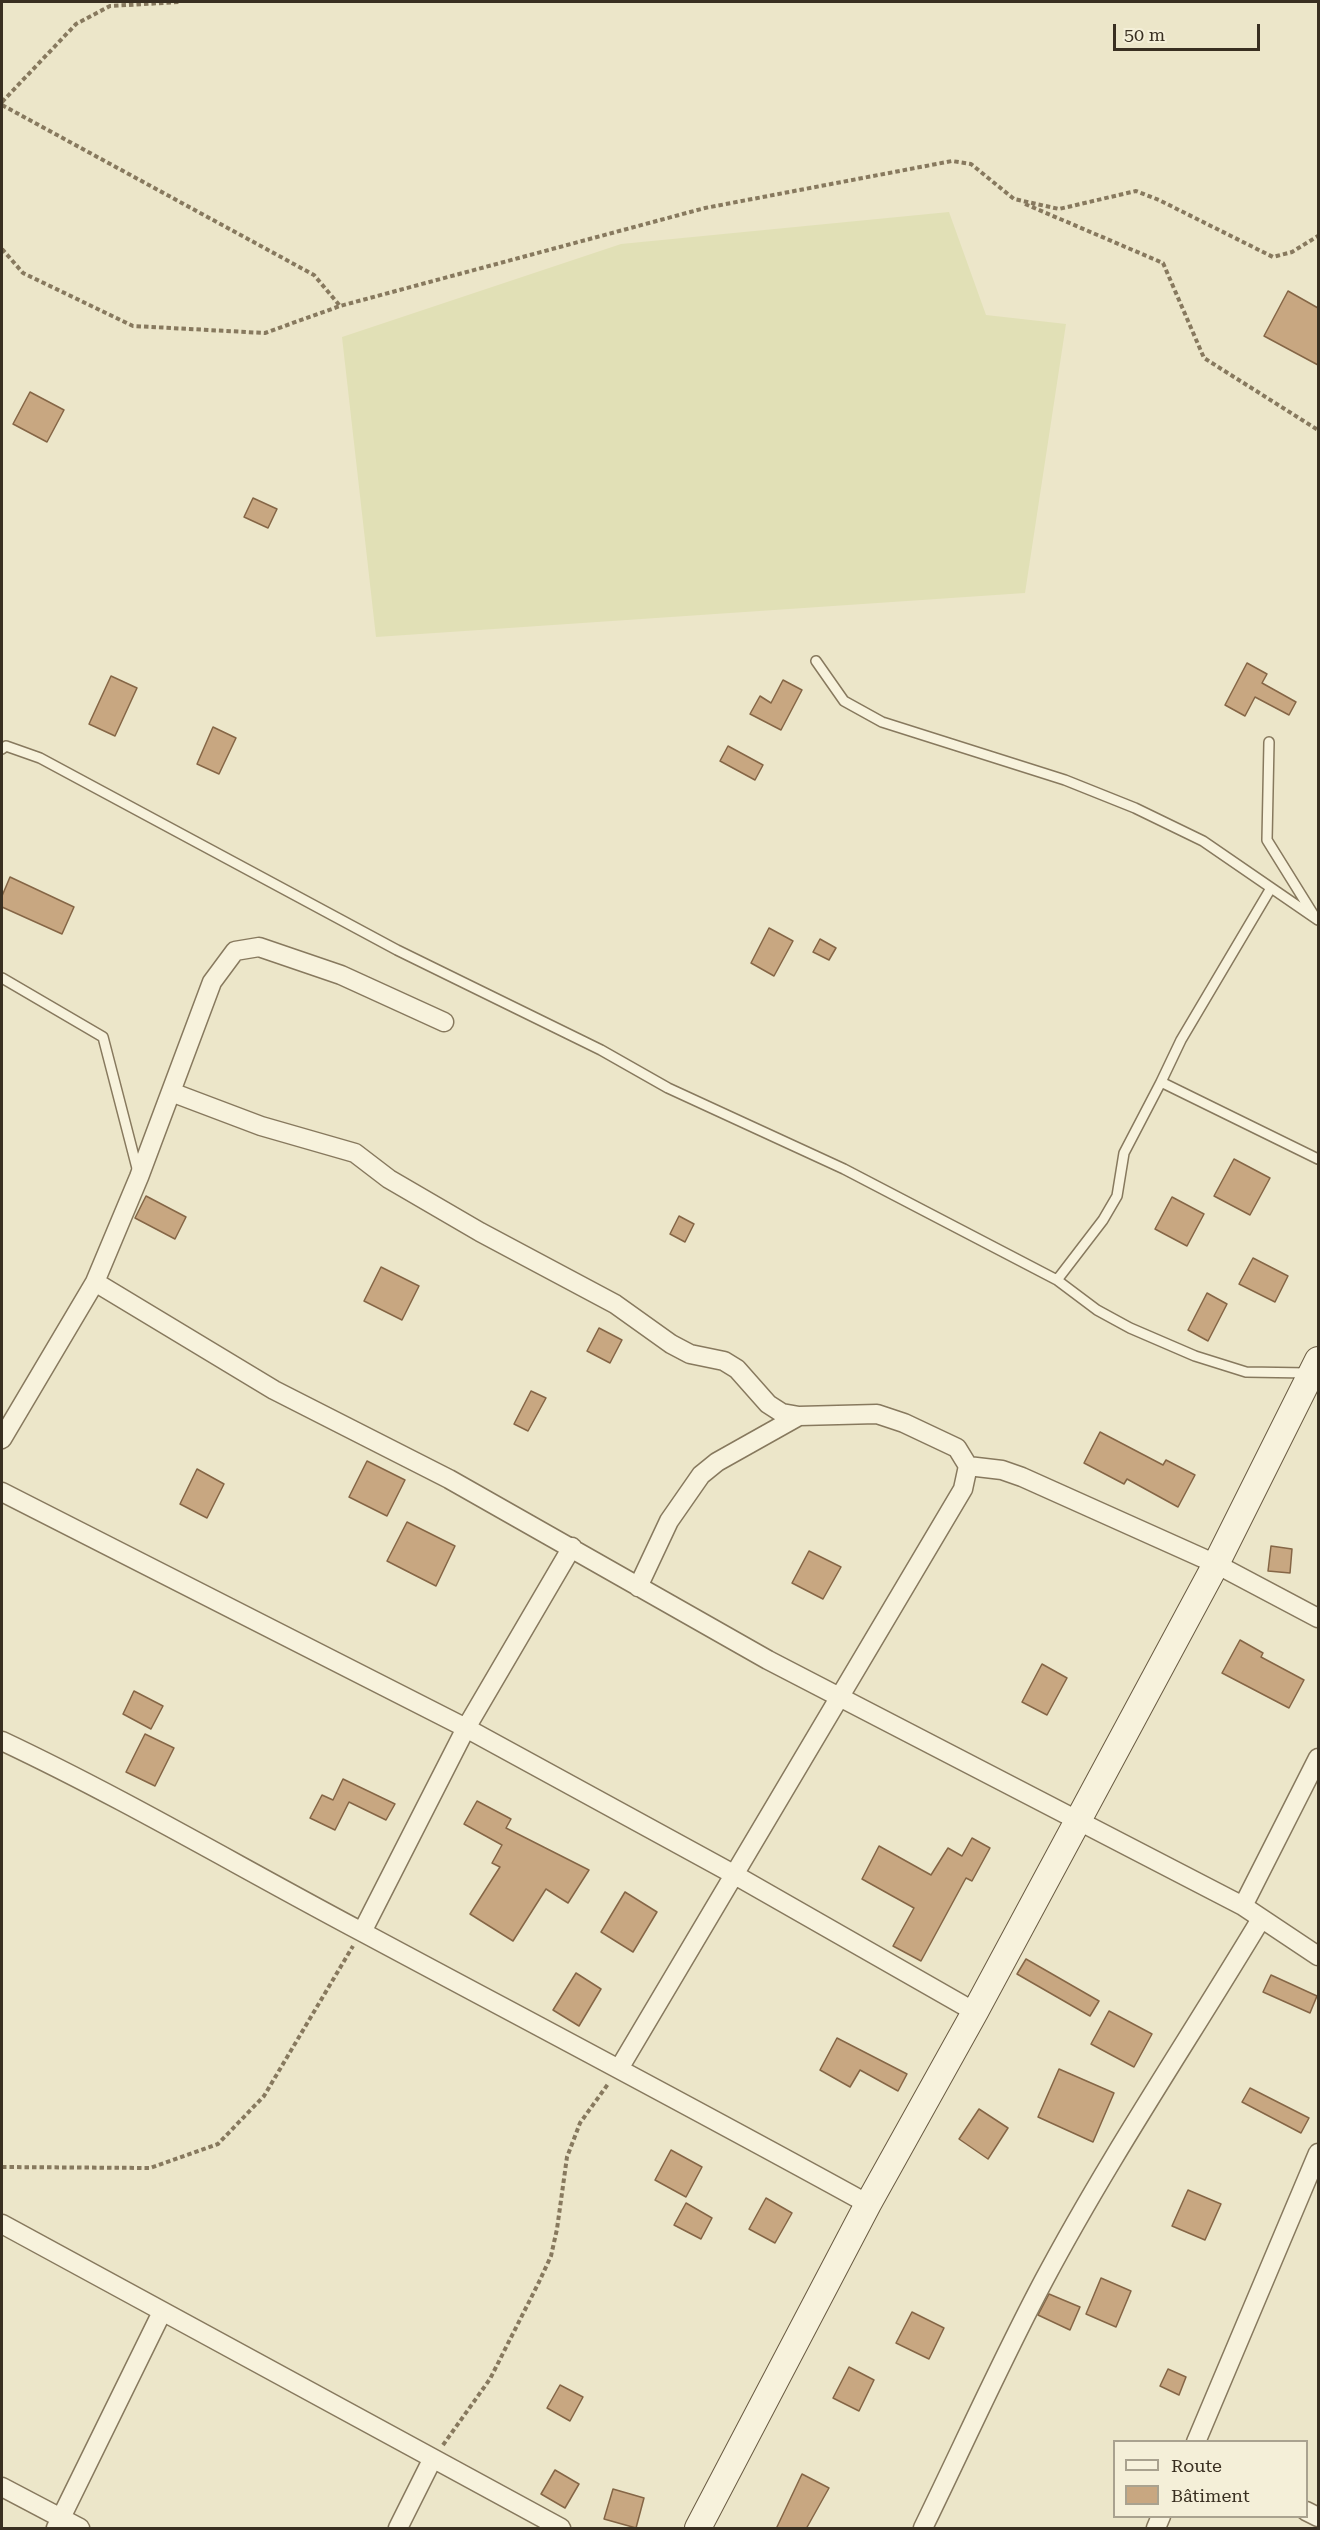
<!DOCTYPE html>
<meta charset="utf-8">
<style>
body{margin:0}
#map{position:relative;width:1320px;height:2530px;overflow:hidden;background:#ece6c9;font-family:"Roboto Serif",serif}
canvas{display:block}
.frame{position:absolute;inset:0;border:3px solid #392f21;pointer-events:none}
.legend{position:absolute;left:1113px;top:2440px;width:195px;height:78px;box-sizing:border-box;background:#f4efd8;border:2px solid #a9a28f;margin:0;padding:8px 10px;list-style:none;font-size:18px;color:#392f21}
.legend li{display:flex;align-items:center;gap:12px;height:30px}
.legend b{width:30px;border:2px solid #a9a28f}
.scale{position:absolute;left:1113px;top:24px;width:147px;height:27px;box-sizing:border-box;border:3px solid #392f21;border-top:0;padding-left:8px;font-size:18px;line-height:21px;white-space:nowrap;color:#392f21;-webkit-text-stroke:4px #f4efd8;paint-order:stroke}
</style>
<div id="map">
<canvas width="1320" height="2530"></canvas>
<div class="frame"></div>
<ul class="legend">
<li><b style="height:8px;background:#f7f2dc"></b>Route</li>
<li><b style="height:16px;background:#c8a781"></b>Bâtiment</li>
</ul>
<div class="scale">50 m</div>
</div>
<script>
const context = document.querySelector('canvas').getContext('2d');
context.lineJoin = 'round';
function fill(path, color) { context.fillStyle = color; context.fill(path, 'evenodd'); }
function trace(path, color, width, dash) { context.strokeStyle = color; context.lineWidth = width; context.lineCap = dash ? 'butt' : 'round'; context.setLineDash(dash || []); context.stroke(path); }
const farmland = new Path2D(`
 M949,212L986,315L1066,324L1025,593L376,637L342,337L621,244Z`);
const building = new Path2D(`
 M1288,291L1318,308V365L1264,336Z
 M30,392L64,410L47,442L13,424Z
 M253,498L277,509L268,528L244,517Z
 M1247,663L1267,674L1262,683L1296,702L1289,715L1255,697L1245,716L1225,705Z
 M111,676L137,688L115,736L89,724Z
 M783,680L802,690L781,730L750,714L760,696L771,703Z
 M213,727L236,738L219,774L197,764Z
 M728,746L763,765L755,780L720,761Z
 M10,877L74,907L62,934L2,907V896Z
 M769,928L793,941L774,976L751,963Z
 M820,939L836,948L829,960L813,952Z
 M1234,1159L1270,1178L1250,1215L1214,1196Z
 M146,1196L186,1217L175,1239L135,1218Z
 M1172,1197L1204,1214L1187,1246L1155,1229Z
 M679,1216L694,1224L685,1242L670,1234Z
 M1253,1258L1288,1276L1275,1302L1239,1284Z
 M381,1267L419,1286L402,1320L364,1301Z
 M1207,1293L1227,1304L1208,1341L1188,1330Z
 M599,1328L622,1340L610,1363L587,1351Z
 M531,1391L546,1398L528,1431L514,1424Z
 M1100,1432L1163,1465L1166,1460L1195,1475L1178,1507L1127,1479L1124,1484L1084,1463Z
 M367,1461L405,1480L387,1516L349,1497Z
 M197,1469L224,1484L207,1518L180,1504Z
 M407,1522L455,1546L436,1586L387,1561Z
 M1271,1546L1292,1549L1290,1573L1268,1571Z
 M809,1551L841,1567L823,1599L792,1583Z
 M1240,1640L1263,1653L1261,1657L1304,1680L1289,1708L1222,1673Z
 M1042,1664L1067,1678L1047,1715L1022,1702Z
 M134,1691L163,1706L151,1729L123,1714Z
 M145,1734L174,1748L155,1786L126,1772Z
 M343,1779L395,1804L386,1820L349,1802L335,1830L310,1818L322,1795L333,1800Z
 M477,1801L511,1819L506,1828L589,1870L568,1903L546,1889L513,1941L470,1914L500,1867L492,1863L502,1845L464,1824Z
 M972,1838L990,1848L972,1881L966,1878L921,1961L893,1946L914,1908L862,1879L879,1846L931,1875L948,1848L962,1856Z
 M625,1892L657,1912L633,1952L601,1932Z
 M1026,1959L1099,2001L1090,2016L1017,1974Z
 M576,1973L601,1989L579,2026L553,2010Z
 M1271,1975L1317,1996L1310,2013L1263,1992Z
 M1109,2011L1152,2034L1134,2067L1091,2044Z
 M837,2038L907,2074L898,2091L860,2070L850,2087L820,2070Z
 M1059,2069L1114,2093L1093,2142L1038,2117Z
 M1250,2088L1309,2118L1301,2133L1242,2102Z
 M979,2109L1008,2128L988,2159L959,2139Z
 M671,2150L702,2167L686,2197L655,2180Z
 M1188,2190L1221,2204L1205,2240L1172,2226Z
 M766,2198L792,2213L775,2243L749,2229Z
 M686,2203L712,2218L701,2239L674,2225Z
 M1101,2278L1131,2291L1116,2327L1086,2314Z
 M1049,2294L1080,2307L1070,2330L1038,2315Z
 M912,2312L944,2328L929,2359L896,2343Z
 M849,2367L874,2380L859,2411L833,2398Z
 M1168,2369L1186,2377L1179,2395L1160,2386Z
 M560,2385L583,2397L570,2421L547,2408Z
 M555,2470L579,2484L565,2508L541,2494Z
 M802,2474L829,2488L806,2529H776Z
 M613,2489L644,2498L636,2528L604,2519Z`);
const path = new Path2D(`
 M2,102L76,24L110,6L180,2
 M2,105L314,275L340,306
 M1025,204L1163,263L1204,358L1318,430
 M2,249L23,273L133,326L265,333L340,306L705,208L952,161L971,164L1014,199L1059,209L1136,191L1159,200L1273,257L1292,252L1318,236
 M2,2167L150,2168L218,2144L264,2096L353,1946
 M443,2445L490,2379L539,2282L551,2256L557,2229L567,2157L580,2123L608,2084`);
const lane = new Path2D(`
 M816,661L844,701L882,722L1065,780L1135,808L1203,841L1318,920
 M1269,742L1267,840L1313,914
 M2,749L6,746L40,758L397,950L601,1050L668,1088L844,1169L1057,1280
 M2,978L103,1037L138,1172
 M1161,1082L1181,1040L1271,888
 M1308,1373L1246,1372L1195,1356L1130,1328L1097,1310L1057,1280L1103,1220L1117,1196L1124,1153L1161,1082L1318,1159`);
const street = new Path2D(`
 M171,1092L261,1126L355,1153L389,1179L480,1232L615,1304L671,1344L690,1354L724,1361L737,1369L768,1404L782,1413L799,1416L877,1414L904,1423L957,1448L968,1466L963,1489L620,2067
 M95,1282L274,1390L449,1479L768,1660L1243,1906L1318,1956
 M2,1439L95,1282L139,1177L212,982L235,951L259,947L341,975L444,1022
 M968,1466L1002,1470L1022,1477L1216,1564L1318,1618
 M2,1492L466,1728L735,1875L975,2012
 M638,1587L669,1521L701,1475L717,1462L799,1416
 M2,1741C125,1799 243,1869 364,1933C532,2023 701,2112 868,2204
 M1243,1906L1318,1758
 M362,1932L466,1728L572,1547
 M2,2224L561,2528
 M1196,2442L1318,2153
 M2,2487L80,2528
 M1306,2511L1318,2517
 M56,2528L162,2312
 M398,2528L432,2460
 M923,2528C963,2446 1001,2361 1044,2280C1110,2156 1189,2039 1261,1919
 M1156,2528L1161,2516`);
const secondary = new Path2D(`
 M698,2528L868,2204L975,2012L1216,1564L1318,1360`);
fill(farmland, '#e1e0b6');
fill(building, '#c8a781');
trace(building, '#856646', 1.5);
trace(lane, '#87795e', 12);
trace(street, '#87795e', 21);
trace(secondary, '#695a41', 28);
trace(path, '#87795e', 4, [4.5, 3]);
trace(lane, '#f7f2dc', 9);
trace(street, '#f7f2dc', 18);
trace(secondary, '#f7f2dc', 26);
</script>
